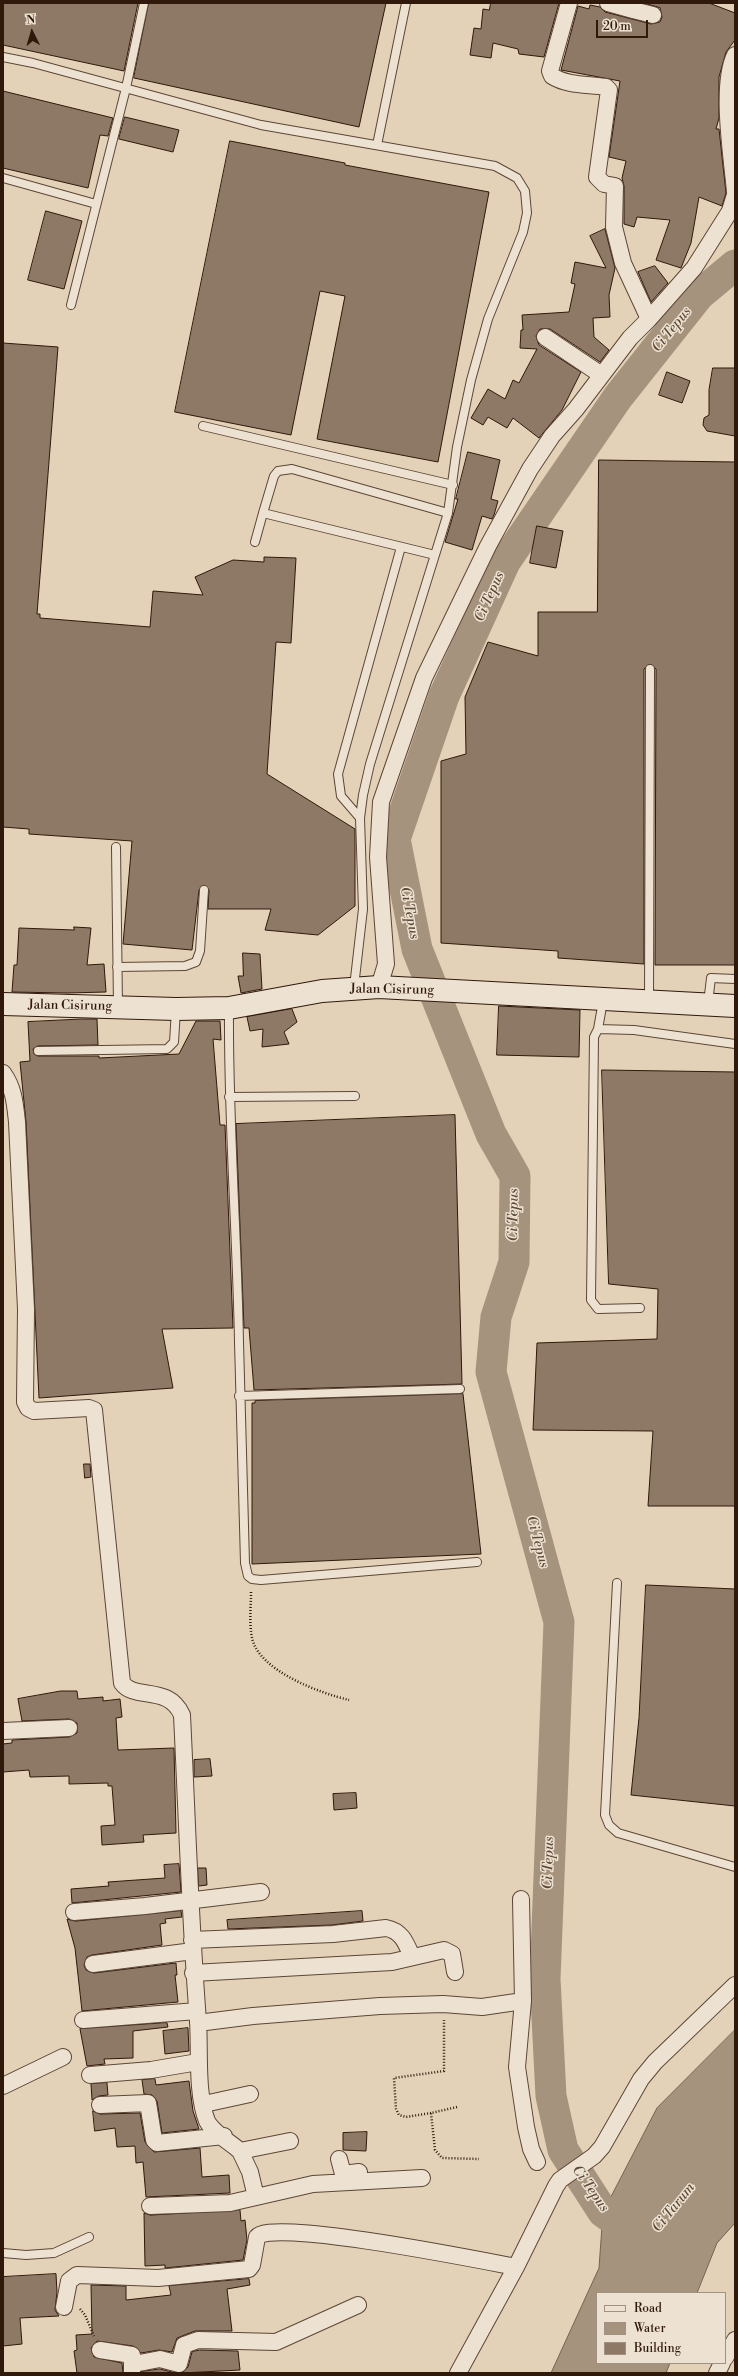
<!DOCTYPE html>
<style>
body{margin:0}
#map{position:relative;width:738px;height:2376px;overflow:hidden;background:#e3d2b8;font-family:"Libre Bodoni",serif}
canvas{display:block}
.frame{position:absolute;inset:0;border:4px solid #30180b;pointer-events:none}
.legend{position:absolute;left:596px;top:2292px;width:130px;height:72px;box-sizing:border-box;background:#ede2d1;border:1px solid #a19182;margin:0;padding:5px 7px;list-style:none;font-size:12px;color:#30180b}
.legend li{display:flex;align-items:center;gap:8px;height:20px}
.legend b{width:20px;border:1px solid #a19182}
.north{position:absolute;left:12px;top:12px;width:40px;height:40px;-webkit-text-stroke:3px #ede2d1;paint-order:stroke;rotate:355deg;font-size:11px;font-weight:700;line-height:16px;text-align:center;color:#30180b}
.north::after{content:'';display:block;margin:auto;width:14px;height:18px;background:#30180b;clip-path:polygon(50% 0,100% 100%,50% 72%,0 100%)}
.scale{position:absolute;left:596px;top:20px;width:52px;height:18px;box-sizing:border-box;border:2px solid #30180b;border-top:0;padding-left:5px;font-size:12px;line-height:14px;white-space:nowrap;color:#30180b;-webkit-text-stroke:3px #ede2d1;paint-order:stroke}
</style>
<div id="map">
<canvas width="738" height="2376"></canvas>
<div class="frame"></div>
<ul class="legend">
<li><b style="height:5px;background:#ede2d1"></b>Road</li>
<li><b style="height:11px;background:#a6937d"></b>Water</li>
<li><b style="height:11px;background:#8d7965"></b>Building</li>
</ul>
<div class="north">N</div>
<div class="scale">20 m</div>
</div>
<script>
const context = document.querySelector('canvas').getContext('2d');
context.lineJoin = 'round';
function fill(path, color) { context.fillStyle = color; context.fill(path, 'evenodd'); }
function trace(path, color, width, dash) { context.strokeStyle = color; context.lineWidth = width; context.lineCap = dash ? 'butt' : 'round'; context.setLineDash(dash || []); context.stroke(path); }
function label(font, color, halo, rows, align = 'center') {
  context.font = font + ' "Libre Bodoni",serif'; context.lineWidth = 3; context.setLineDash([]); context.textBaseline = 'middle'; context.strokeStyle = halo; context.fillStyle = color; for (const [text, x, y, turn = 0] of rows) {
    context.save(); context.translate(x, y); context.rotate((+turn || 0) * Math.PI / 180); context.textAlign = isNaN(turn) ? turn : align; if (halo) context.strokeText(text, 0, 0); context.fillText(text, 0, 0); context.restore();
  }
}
const water = new Path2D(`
 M735,2030V2223L717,2243L697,2293H597V2363H670L666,2373H551L599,2268L603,2212L657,2108Z`);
const river = new Path2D(`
 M637,2237L603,2212L563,2150L551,2096L545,1979L559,1622L491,1372L496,1317L514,1262L515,1176L491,1134L417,949L395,839L444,696L505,562L618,397L699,295L735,265`);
const building = new Path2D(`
 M3,3H138L124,71L3,45Z
 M149,3H386L359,127L134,78Z
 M491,3H559L544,57L519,54L518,49L493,43L491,58L470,55L474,28L481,29L483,9L489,10Z
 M644,3H709L735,13V40L726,52L719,77V118L716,129H719L726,193L722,206L699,197L691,243L681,268L656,260L670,220L637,217L634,227L624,224V186L622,178L626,161L609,157L620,81L561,70L578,6L589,9L590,5L600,7L605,12L651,24L660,22L662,17L660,8Z
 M3,91L113,118L108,136L100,135L88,188L3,168Z
 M125,117L179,130L173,152L119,139Z
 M230,141L345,163V165L489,192L438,462L317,439L345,296L320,291L291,435L175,412Z
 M46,211L82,221L64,289L28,280Z
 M605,229L615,268L609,295L610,317L593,318L594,337L609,350L600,362L550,329H540L536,336L539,345L581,372L562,410L539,438L513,418L507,428L488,417L483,425L471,418L488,389L505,399L513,380L519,383L537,349L520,348L521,330H523L522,315L569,312L575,284L571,283L575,262L606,268L590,236Z
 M655,266L668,283L651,302L638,272Z
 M3,343L58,347L37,614H40V618L150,627L153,591L203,595L195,577L233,560L264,562V557L296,558L291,643L276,642L267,774L355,829V906L318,935L265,930L271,909H208L209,890L204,885L199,890L192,950L123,944L132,841L29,834V829L3,827Z
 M713,368H735V436L707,431L703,425L704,418L709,415V390Z
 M667,372L690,381L682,403L659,395Z
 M468,452L500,460L491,499L498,501L494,515L492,519L482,516L472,550L445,542L458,499H456Z
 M599,460L735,462V965H655L656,669L650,664L644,669V964L558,958V951L441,943V761L466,754L465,697L488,642L538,656V612H597Z
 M537,526L563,531L556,568L530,563Z
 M74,927L91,928L87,965L104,964L106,992L67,993L12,992L14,965H17L19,928L74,930Z
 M243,953L260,954L262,989L241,993L238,976H243Z
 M499,1006L580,1010L579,1057L497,1055Z
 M292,1009L297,1022L284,1032L289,1044L262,1047L263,1029L250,1031L247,1017Z
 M82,1019H97L98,1045L38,1046L33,1049L34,1054L38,1056H99V1058L179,1054L196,1021H220L221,1040L213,1039L220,1125H225L233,1328L162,1329L173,1388L39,1398L26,1122L20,1062L30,1061L28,1022Z
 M602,1070L735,1072V1506H648L653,1431L533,1430L537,1343L657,1339L658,1289L609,1284Z
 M455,1115L462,1384L254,1390L249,1328H244L236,1124Z
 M463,1394L481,1554L252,1564V1403H255V1401Z
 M84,1464H90L91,1477L85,1478Z
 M646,1585L735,1589V1806L631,1795L639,1718Z
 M61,1691H77L78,1699L103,1697V1701L120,1699L122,1717L116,1718L118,1750L174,1748L176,1833L143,1835L144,1842L102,1845L101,1826L115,1825L112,1786H108V1783L69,1784V1776L30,1777L29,1770L3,1772V1744L12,1743V1740L69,1737L77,1733V1723L69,1719L22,1721L18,1699Z
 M210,1759L212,1776L194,1777V1760Z
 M356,1793L357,1808L334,1810L333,1794Z
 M179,1864L181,1892L72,1903L71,1889L109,1886L108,1882L165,1878L164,1865Z
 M198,1868H206L207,1885L199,1886Z
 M181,1911L182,1917L165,1919L166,1923L160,1924L162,1945L92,1955L87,1957L84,1965L86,1970L94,1973L176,1963L177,1975H175L178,2002L82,2011L75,1948L67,1919L75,1921Z
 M362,1911L363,1921L332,1925L228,1929L227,1920Z
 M167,2023L168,2027L133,2031V2058L104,2059L105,2064L87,2066L80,2029Z
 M188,2028L189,2051L165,2054L163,2031Z
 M155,2079L156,2085L189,2081L193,2111L199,2129L162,2133L157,2101L152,2095L144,2094L142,2080Z
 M107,2083L108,2095L99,2096L92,2100L91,2084Z
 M93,2111L100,2114L140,2113L145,2142L154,2152L200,2148L202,2177L229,2175L230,2193L146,2197L143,2162L136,2163L135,2146L117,2147L115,2128L95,2131Z
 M367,2132L366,2151L343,2150V2133Z
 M240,2210L241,2221L245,2220L247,2240L243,2260L165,2268V2265L145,2266L144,2213L150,2215Z
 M56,2274L57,2292L55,2310L59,2316L20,2318L22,2344L3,2346V2277Z
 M249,2279L250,2285L227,2289L232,2331H195L177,2338L172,2352L159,2350L141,2353L133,2346L97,2341L91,2348L94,2357L122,2363L123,2373H77L74,2351L77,2350L76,2335L92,2334L91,2285L126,2286V2300L171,2295L169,2286Z
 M200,2350L238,2351L240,2370L182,2373L188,2367L192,2352Z
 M160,2369L176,2373H141V2372Z`);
const path = new Path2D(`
 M251,1592C251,1607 249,1623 252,1638C259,1671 320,1693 349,1700
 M457,2107L431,2113L435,2150L442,2158L479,2159
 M431,2113L406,2117L399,2115L396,2109L394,2078L444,2071V2020
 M80,2309L85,2315L94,2336`);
const service = new Path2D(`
 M3,57L33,63L261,125L495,166L517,178L525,191L527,213L523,232L488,319L471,380L457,447L448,513L370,764L363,795L360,818L363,909L354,987
 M377,145L406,3
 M3,178L96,204
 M71,305L126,88L144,3
 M203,426L453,485
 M255,542L263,513
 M435,555L263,513L274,476L278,471L292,469L448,513
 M360,818L341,796L338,774L401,547
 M116,847L118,1007
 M117,967L185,966L196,962L200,951L204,890
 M649,1000L650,669
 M708,1003L711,978L735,979
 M229,1009C228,1120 237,1231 239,1342C241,1416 243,1490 245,1563L248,1576L252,1579L261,1580L477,1562
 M598,1029L603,1001
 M38,1051L167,1049L174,1042L176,1010
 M229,1097L355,1096
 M640,1308L598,1309L591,1300L594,1037L598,1029L634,1030L735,1044
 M239,1396L460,1389
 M617,1583L605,1815L609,1825L618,1833L735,1867
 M3,2253L26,2255L54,2253L89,2237`);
const minor = new Path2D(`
 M569,3L550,71L552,76C568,86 588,84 606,87L609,90L597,177L604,184L615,186L614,227L623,263L649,319
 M608,3L633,10
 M634,3L633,10L653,15
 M735,55C720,85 732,157 735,192
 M545,337L600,374
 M379,987L386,964L378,857L381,802L424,678L488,546L530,469L552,436L576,409L630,338L649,319L694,268L730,211L735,195
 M3,1073C14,1088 15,1104 17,1122L26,1309L25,1402L28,1408L34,1411L89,1408L94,1410L122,1683C135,1701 168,1684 182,1715C187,1817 190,1919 198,2021C200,2049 196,2094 207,2121C213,2133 230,2142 240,2151L290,2141
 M3,1731L69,1728
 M521,1899L523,2001L517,2067L526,2127L531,2149L537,2162
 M74,1912L145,1906L261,1892
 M192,1940L333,1934L386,1928C402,1931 406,1943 412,1957
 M93,1964L193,1951
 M193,1973L392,1962L444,1950L452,1954L455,1972
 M83,2020L197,2011
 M198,2023L253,2016L380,2006L443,2004L482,2007L523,2001
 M90,2075L151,2070L198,2062
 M3,2086L63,2057
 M204,2104L250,2094
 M100,2105L148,2103L154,2140L157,2143L224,2136
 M240,2151L250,2172L256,2197
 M339,2159L343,2174L359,2172
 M150,2206L230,2203L313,2184L422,2178
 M64,2307L69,2281L77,2275L158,2278L249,2269L252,2265L257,2237C271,2218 484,2261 516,2267
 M100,2350L132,2355V2372
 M725,2358L735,2340
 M134,2364L160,2359L179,2364L184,2345L198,2340L276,2342L358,2305
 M458,2373L516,2267L556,2186L560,2180L594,2156L602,2147L641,2079L655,2062L735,1985
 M717,2373L722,2363`);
const secondary = new Path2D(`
 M3,1004L176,1009L229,1008L322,991L379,987L735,1006`);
const streetNames = [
 ["Jalan Cisirung",392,990,1],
 ["Jalan Cisirung",70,1006,1]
];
const waterNames = [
 ["Ci Tepus",672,330,-51],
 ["Ci Tepus",490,597,-66],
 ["Ci Tepus",409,913,79],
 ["Ci Tepus",514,1215,-89],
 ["Ci Tepus",537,1542,75],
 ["Ci Tepus",549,1863,-88],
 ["Ci Tepus",590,2189,55],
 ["Ci Tarum",674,2208,-51]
];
fill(water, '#a6937d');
trace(water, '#77624f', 1);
trace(river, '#a6937d', 31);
fill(building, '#8d7965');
trace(building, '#30180b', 1);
trace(service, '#5d4636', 10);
trace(minor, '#5d4636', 18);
trace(secondary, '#30180b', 24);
trace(path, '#30180b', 2.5, [1, 2]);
trace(service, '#ede2d1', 8);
trace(minor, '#ede2d1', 16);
trace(secondary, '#ede2d1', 22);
label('13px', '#30180b', '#ede2d1', streetNames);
label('italic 14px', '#5f4939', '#ede2d1', waterNames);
</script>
